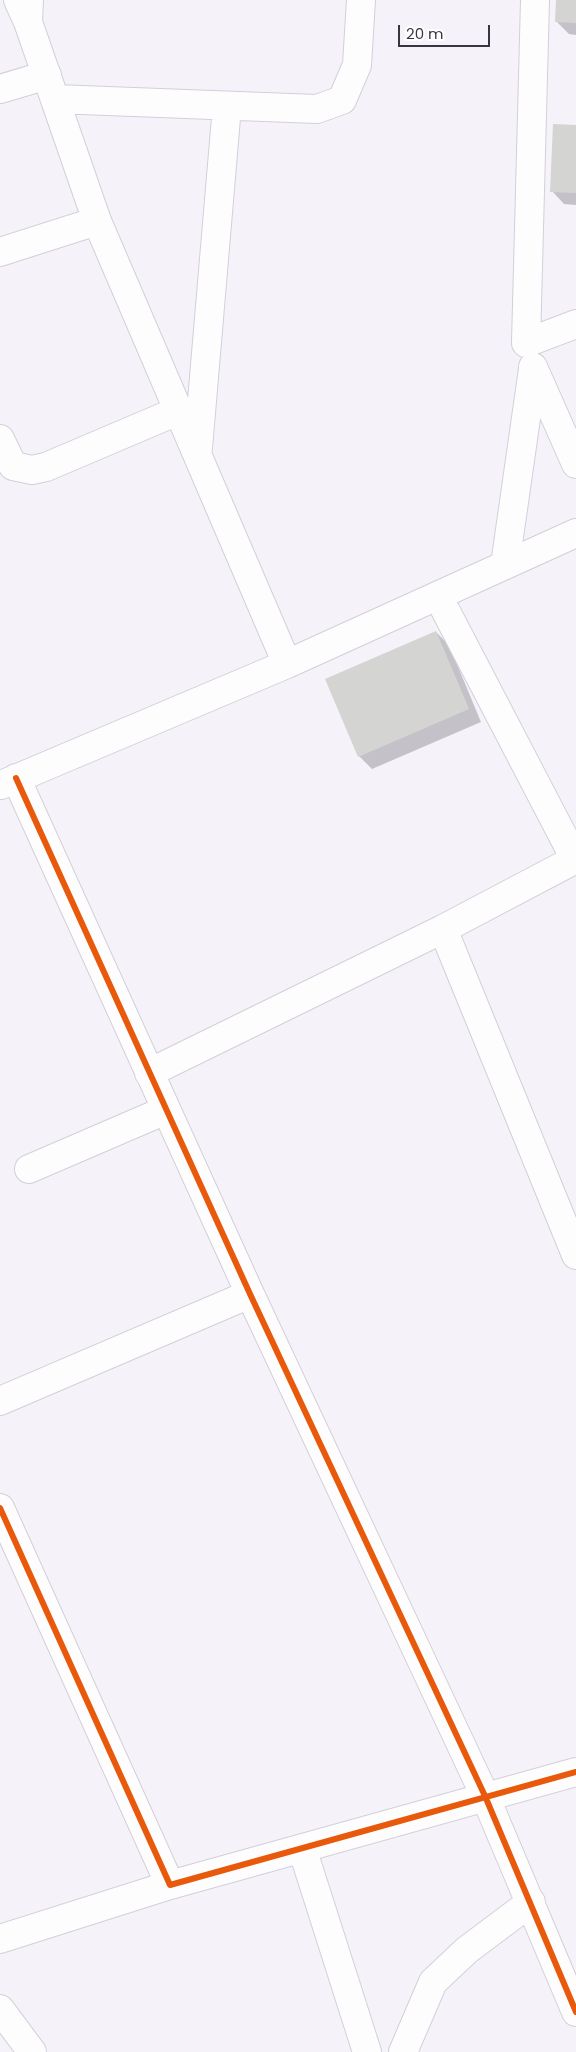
<!DOCTYPE html>
<style>
body{margin:0}
#map{position:relative;width:576px;height:2052px;overflow:hidden;background:#f6f2fa;font-family:Poppins,sans-serif}
canvas{display:block}
.scale{position:absolute;left:398px;top:25px;width:92px;height:22px;box-sizing:border-box;border:2px solid #39353f;border-top:0;padding-left:6px;font-size:15px;line-height:18px;white-space:nowrap;color:#39353f;-webkit-text-stroke:4px #fff;paint-order:stroke}
</style>
<div id="map">
<canvas width="576" height="2052"></canvas>
<div class="scale">20 m</div>
</div>
<script>
const context = document.querySelector('canvas').getContext('2d');
context.lineJoin = 'round';
function fill(path, color) { context.fillStyle = color; context.fill(path, 'evenodd'); }
function trace(path, color, width, dash) { context.strokeStyle = color; context.lineWidth = width; context.lineCap = dash ? 'butt' : 'round'; context.setLineDash(dash || []); context.stroke(path); }
const shadow = new Path2D(`
 M557,0H576V35L569,34L556,21Z
 M576,126V205L564,204L552,191Z
 M436,632L449,645L481,722L372,769L359,756Z`);
const building = new Path2D(`
 M556,0H576V23L555,22Z
 M553,124L576,125V193L550,192Z
 M436,631L469,709L358,757L325,679Z`);
const minor = new Path2D(`
 M18,0L28,22L29,0
 M535,0L526,343L576,324
 M0,89L47,75
 M55,99L317,109L342,100L357,65L361,0
 M0,252L97,221L28,22
 M533,367L576,464
 M0,439L13,466L32,470L46,467L180,410
 M198,448L227,106
 M505,565L533,369
 M438,596L575,859
 M287,664L576,533
 M16,778L250,1294L485,1796L576,2012
 M1,785L287,664L97,221
 M443,929L576,1255
 M149,1073L443,929L576,859
 M29,1169L166,1110
 M0,1401L250,1294
 M0,1508L170,1885L576,1772
 M302,1848L367,2052
 M0,1939L170,1885
 M0,2009L32,2052
 M403,2052L433,1982L467,1950L531,1902`);
const cycleway = new Path2D(`
 M16,778L250,1294L485,1796L576,2012
 M0,1508L170,1885L576,1772`);
fill(shadow, '#0003');
fill(building, '#d4d4d2');
trace(minor, '#d3cfd8', 30);
trace(minor, '#fefdfe', 28);
trace(cycleway, '#e8590c', 6);
</script>
